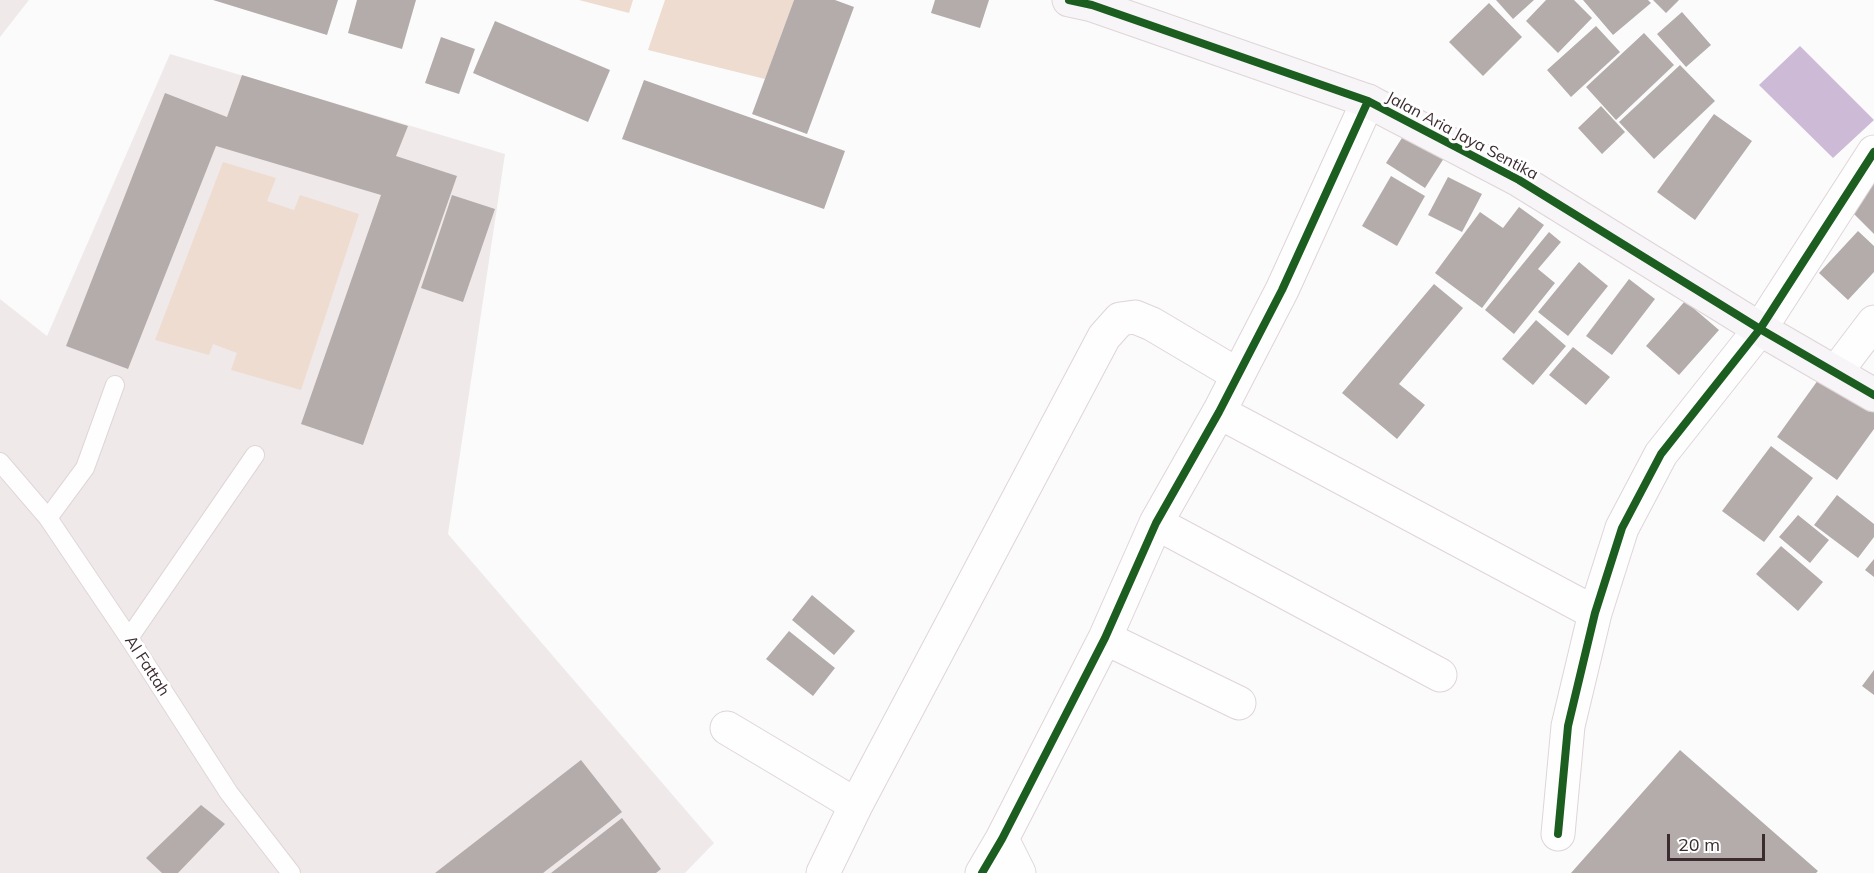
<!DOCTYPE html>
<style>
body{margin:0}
#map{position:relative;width:1874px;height:873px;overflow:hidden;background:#fbfbfb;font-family:Mulish,sans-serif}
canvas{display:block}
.scale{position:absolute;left:1667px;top:834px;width:98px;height:27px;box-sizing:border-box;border:3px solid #3c2c2f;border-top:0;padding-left:8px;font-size:18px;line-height:21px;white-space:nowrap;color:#3c2c2f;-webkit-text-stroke:4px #fff;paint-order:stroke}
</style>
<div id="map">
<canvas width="1874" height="873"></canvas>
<div class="scale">20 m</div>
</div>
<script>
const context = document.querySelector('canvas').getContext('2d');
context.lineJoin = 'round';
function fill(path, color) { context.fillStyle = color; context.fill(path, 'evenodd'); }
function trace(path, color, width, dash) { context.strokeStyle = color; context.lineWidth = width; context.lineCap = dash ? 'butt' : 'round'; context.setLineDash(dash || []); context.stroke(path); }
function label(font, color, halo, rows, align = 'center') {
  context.font = font + ' Mulish,sans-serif'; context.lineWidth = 6; context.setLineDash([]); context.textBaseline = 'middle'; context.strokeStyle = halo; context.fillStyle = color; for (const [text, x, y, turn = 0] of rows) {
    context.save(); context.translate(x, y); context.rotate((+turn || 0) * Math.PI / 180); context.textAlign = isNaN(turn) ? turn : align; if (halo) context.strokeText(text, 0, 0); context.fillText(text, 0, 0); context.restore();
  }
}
const built = new Path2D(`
 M0,0H29L0,37Z
 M170,54L505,154L448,534L714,843L685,873H0V299L47,336Z`);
const green = new Path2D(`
 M579,0H633L629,13Z
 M665,0H794L765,79L648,50Z
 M223,162L276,178L267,201L294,210L300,195L359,214L301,390L231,370L237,353L213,344L209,355L155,340Z`);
const water = new Path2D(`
 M1800,46L1874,120L1833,158L1759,85Z`);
const building = new Path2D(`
 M213,0H338L327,35Z
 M357,0H416L402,49L348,33Z
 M794,0H835L854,7L807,134L752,114Z
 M935,0H989L980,28L931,13Z
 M1496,0H1534L1513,19Z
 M1546,0H1574L1592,18L1558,53L1526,21Z
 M1583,0H1648L1651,3L1613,35Z
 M1653,0H1679L1666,13Z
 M1489,3L1522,37L1483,76L1449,42Z
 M1682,12L1711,45L1686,67L1657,34Z
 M495,21L610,70L588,122L473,73Z
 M1596,26L1620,52L1571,97L1547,70Z
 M1644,33L1674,65L1616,120L1586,87Z
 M441,37L475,49L459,94L425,83Z
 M1680,65L1715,101L1654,159L1619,122Z
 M242,75L408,126L396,156L457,176L363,445L301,424L381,195L216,146L128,369L66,346L165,93L227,117Z
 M644,80L845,151L824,209L622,139Z
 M1601,106L1625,132L1602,154L1578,128Z
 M1714,114L1752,141L1695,220L1657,192Z
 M1407,130L1446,155L1425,188L1386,163Z
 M1391,176L1425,196L1397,246L1362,226Z
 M1448,177L1482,194L1462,232L1428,215Z
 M1874,177V234L1846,206Z
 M452,195L495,209L463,302L421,288Z
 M1519,207L1544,225L1482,308L1435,273L1480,212L1503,228Z
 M1858,231L1874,246V272L1848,300L1819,273Z
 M1549,232L1561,242L1538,269L1555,283L1514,334L1485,310Z
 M1579,262L1608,286L1568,336L1538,312Z
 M1629,279L1655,299L1612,355L1586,336Z
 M1434,284L1463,308L1399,384L1425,405L1397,439L1342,393Z
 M1685,301L1719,330L1679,375L1646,346Z
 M1536,320L1566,346L1533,385L1502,359Z
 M1573,347L1610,377L1586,405L1549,375Z
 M1826,369L1874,404V429L1837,480L1777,437Z
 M1771,446L1813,478L1764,542L1722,511Z
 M1837,495L1874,524V537L1858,558L1814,525Z
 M1798,515L1829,540L1810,563L1779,537Z
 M1781,546L1823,582L1798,611L1756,574Z
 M1874,559V577L1865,570Z
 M812,595L855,631L834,655L792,620Z
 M789,631L835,668L813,696L766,659Z
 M1874,670V695L1862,686Z
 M1680,750L1818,871L1816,873H1571Z
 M581,760L622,812L543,873H435Z
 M201,805L225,824L178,873H162L146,858Z
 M622,818L661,869L656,873H551Z`);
const lane = new Path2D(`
 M0,462L48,518L129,638L229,793L291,873
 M48,518L85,468L115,385
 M129,638L255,455`);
const street = new Path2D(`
 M1836,372L1874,322
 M1219,412L1595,613
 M1156,523L1440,675
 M1105,638L1239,703
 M727,728L856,805
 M1558,834L1568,726L1595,613L1622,528L1661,454L1760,329L1874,152
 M1002,839L1019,873
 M823,873L856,805L1104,337L1120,319L1135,317L1152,324L1238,375
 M982,873L1002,839L1105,638L1156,523L1219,412L1282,290L1368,101`);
const secondary = new Path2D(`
 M1069,0L1092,5L1368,101L1519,180L1760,329L1874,395`);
const cycleway = new Path2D(`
 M1069,0L1092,5L1368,101L1519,180L1760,329L1874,395
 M1558,834L1568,726L1595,613L1622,528L1661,454L1760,329L1874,152
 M982,873L1002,839L1105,638L1156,523L1219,412L1282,290L1368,101`);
const streetNames = [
 ["Jalan Aria Jaya Sentika",1462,136,28],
 ["Al Fattah",147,666,57]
];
fill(built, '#f0e9ea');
fill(green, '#efdcd0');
fill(water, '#cdbad7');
fill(building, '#b3acab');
trace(lane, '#dfd5d7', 20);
trace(street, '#dfd5d7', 35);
trace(secondary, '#dfd5d7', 35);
trace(lane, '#fefefe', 18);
trace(street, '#fefefe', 33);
trace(secondary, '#f7f5f7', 33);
trace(cycleway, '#1b5e20', 8);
label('16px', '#3c2c2f', '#fff', streetNames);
</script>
